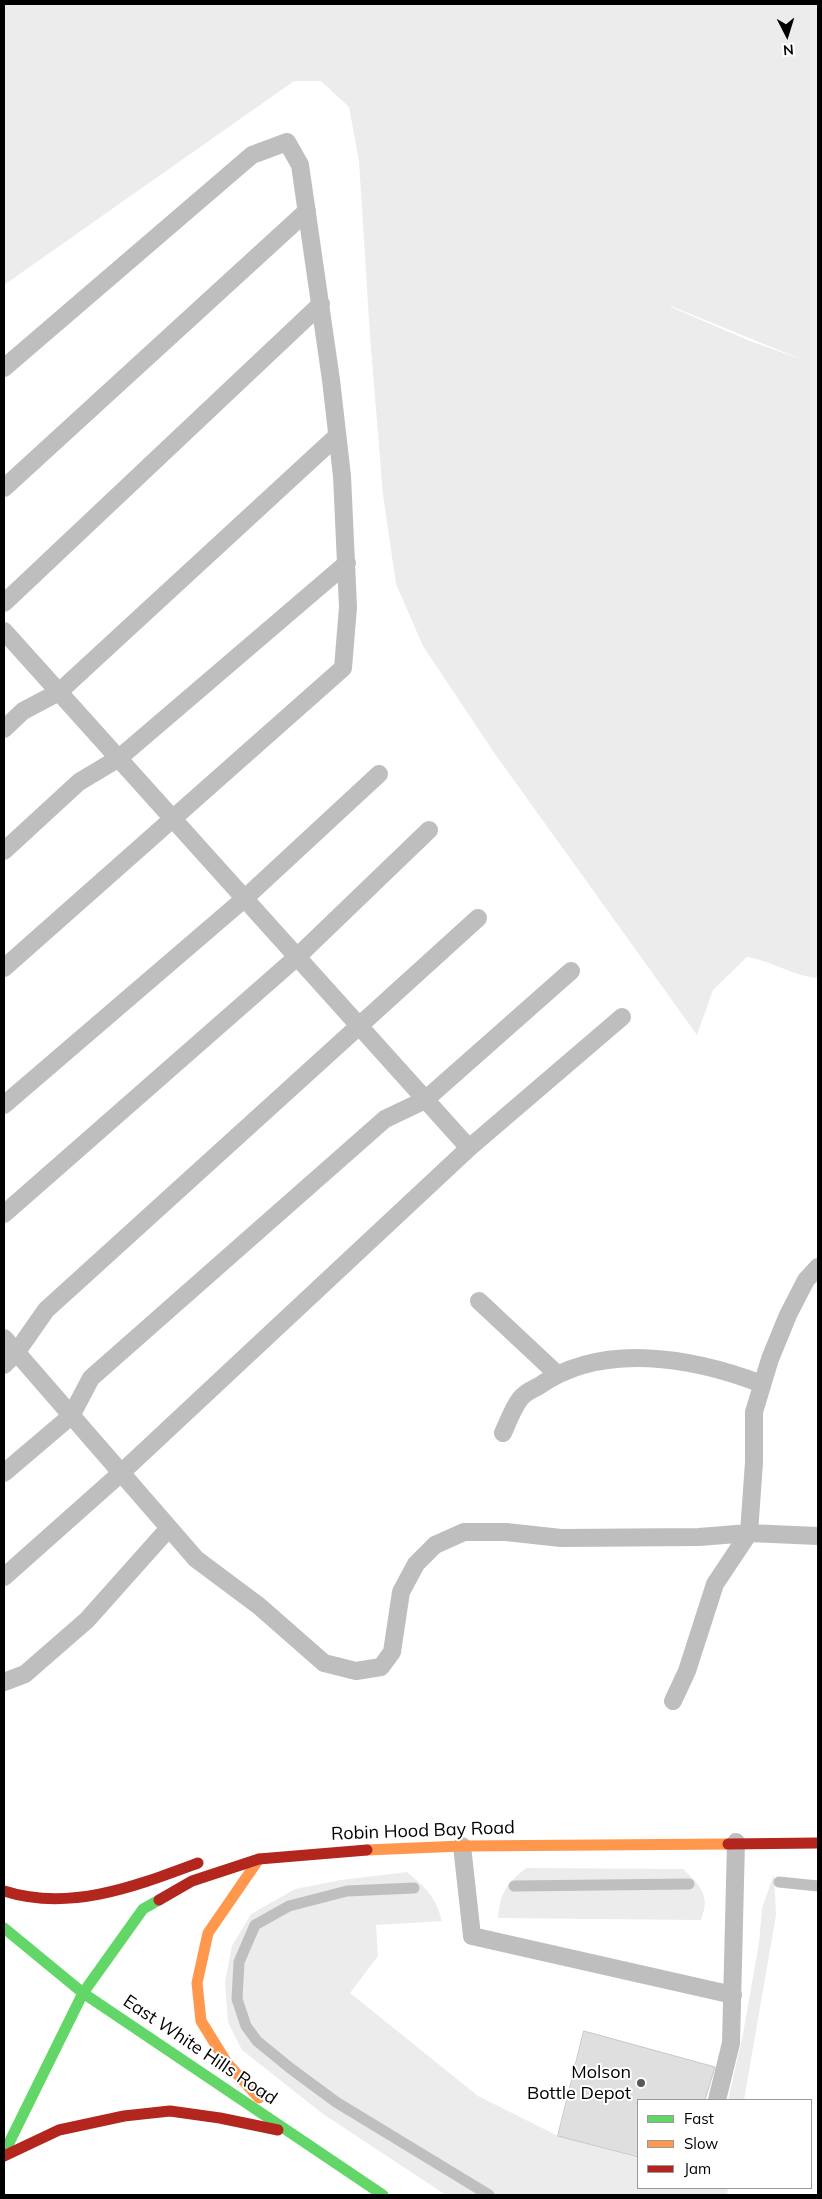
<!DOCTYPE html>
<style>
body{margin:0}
#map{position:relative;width:822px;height:2199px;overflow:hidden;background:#fff;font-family:Mulish,sans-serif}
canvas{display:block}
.frame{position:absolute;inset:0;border:5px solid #000;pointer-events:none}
.legend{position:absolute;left:637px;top:2099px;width:175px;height:90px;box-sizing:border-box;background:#fff;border:1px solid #999;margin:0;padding:6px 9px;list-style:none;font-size:15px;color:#000}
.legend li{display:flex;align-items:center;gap:10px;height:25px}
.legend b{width:25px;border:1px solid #999}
.north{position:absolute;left:762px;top:10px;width:50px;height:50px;-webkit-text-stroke:4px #fff;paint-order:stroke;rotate:175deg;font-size:14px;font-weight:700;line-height:20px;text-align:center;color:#000}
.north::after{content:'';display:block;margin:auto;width:18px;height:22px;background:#000;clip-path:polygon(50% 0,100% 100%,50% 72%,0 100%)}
</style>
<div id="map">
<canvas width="822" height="2199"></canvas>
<div class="frame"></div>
<ul class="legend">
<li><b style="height:6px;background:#63d668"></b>Fast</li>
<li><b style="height:6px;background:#ff974d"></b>Slow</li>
<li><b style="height:6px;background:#b3261e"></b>Jam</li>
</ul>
<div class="north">N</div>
</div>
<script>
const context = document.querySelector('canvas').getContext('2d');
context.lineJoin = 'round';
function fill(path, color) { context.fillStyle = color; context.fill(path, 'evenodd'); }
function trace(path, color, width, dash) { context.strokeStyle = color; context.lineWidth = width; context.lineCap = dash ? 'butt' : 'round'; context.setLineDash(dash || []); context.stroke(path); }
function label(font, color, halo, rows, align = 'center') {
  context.font = font + ' Mulish,sans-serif'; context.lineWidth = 4; context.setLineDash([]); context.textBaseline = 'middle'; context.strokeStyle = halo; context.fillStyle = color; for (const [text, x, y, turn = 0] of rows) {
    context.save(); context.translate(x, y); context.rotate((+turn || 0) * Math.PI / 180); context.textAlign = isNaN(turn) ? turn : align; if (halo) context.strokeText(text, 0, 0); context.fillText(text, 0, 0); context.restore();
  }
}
const green = new Path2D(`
 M4,4H818V978C793,976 772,961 747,957L713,990L697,1035L495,754L423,646L396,584L383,495L370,336L359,161L349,107L321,81H294L4,285ZM671,307V306L803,360L750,341Z
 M526,1868L683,1869C700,1885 711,1896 701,1920L498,1918C500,1893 506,1884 526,1868Z
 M407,1872C426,1888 436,1897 442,1921L376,1925L378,1956L350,1993L478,2096L558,2136L638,2158V2188H728L727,2195H446L323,2114L242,2050L228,2022L225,1982L232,1946L251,1914L295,1889L341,1880Z
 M774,1874L776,1915L744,2100H728L743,2034L759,1943L762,1908Z`);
const stream = new Path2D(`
 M779,1882L818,1886
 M514,1886L689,1884
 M414,1888L347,1891L289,1906L255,1925L239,1962L237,1999L246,2026L257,2041L290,2068L336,2102L489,2195`);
const building = new Path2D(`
 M584,2031L715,2067L705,2100H638V2157L558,2136Z`);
const lane = new Path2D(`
 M4,368L252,155L287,142L300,165L331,380L342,476L348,607L343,668L4,968
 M4,488L307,211
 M4,603L321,304
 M4,631L469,1148L121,1473L4,1577
 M4,729L23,711L59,692L337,436
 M4,851L79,782L119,758L347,563
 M4,1105L244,899L379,774
 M469,1148L622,1017
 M4,1214L297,957L429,830
 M479,1301L556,1373
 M4,1338L196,1559L259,1606L324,1663L356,1671L381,1667L392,1652L401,1592L416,1564L435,1545L464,1532H506L561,1538L699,1537L749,1533L818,1536
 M4,1365L16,1353L46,1310L478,918
 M503,1433C508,1422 513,1408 520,1399C524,1393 533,1389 539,1386C603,1341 694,1358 762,1384
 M4,1473L71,1416L91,1378L385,1119L425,1100L571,971
 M4,1682L25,1674L87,1620L169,1528
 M673,1701L687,1671L715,1584L749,1533L754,1462V1412L770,1359L788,1315L806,1280L818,1267
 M462,1846L472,1936L733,1995
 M717,2100L731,2043L736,1842`);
const fast = new Path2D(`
 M4,1928L83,1993L383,2195
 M4,2153L83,1993L143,1909L159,1900`);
const slow = new Path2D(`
 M367,1850L462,1846L728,1844
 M259,1859L208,1933L197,1983L201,2021L227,2063L259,2098`);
const jam = new Path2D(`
 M728,1844L818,1843
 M4,1891C70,1912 136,1886 198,1863
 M159,1900L192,1881L259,1859L367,1850
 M4,2156L59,2130L124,2116L170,2111L220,2118L278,2130`);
const markers = [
 [641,2083,5,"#595959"]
];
const streetNames = [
 ["Robin Hood Bay Road",423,1831,-2],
 ["East White Hills Road",200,2050,34]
];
const poiNames = [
 ["Molson",631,2073],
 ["Bottle Depot",631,2094]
];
fill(green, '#ececec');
trace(stream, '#bfbfbf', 11);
fill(building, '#dfdfdf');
trace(building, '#c7c7c7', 1);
trace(lane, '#bebebe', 18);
trace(fast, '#63d668', 11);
trace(slow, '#ff974d', 11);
trace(jam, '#b3261e', 11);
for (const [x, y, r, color] of markers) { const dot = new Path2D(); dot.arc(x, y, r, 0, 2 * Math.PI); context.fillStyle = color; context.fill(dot); trace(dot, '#fff', 2); }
label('18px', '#000', '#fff', streetNames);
label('18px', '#000', '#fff', poiNames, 'right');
</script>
